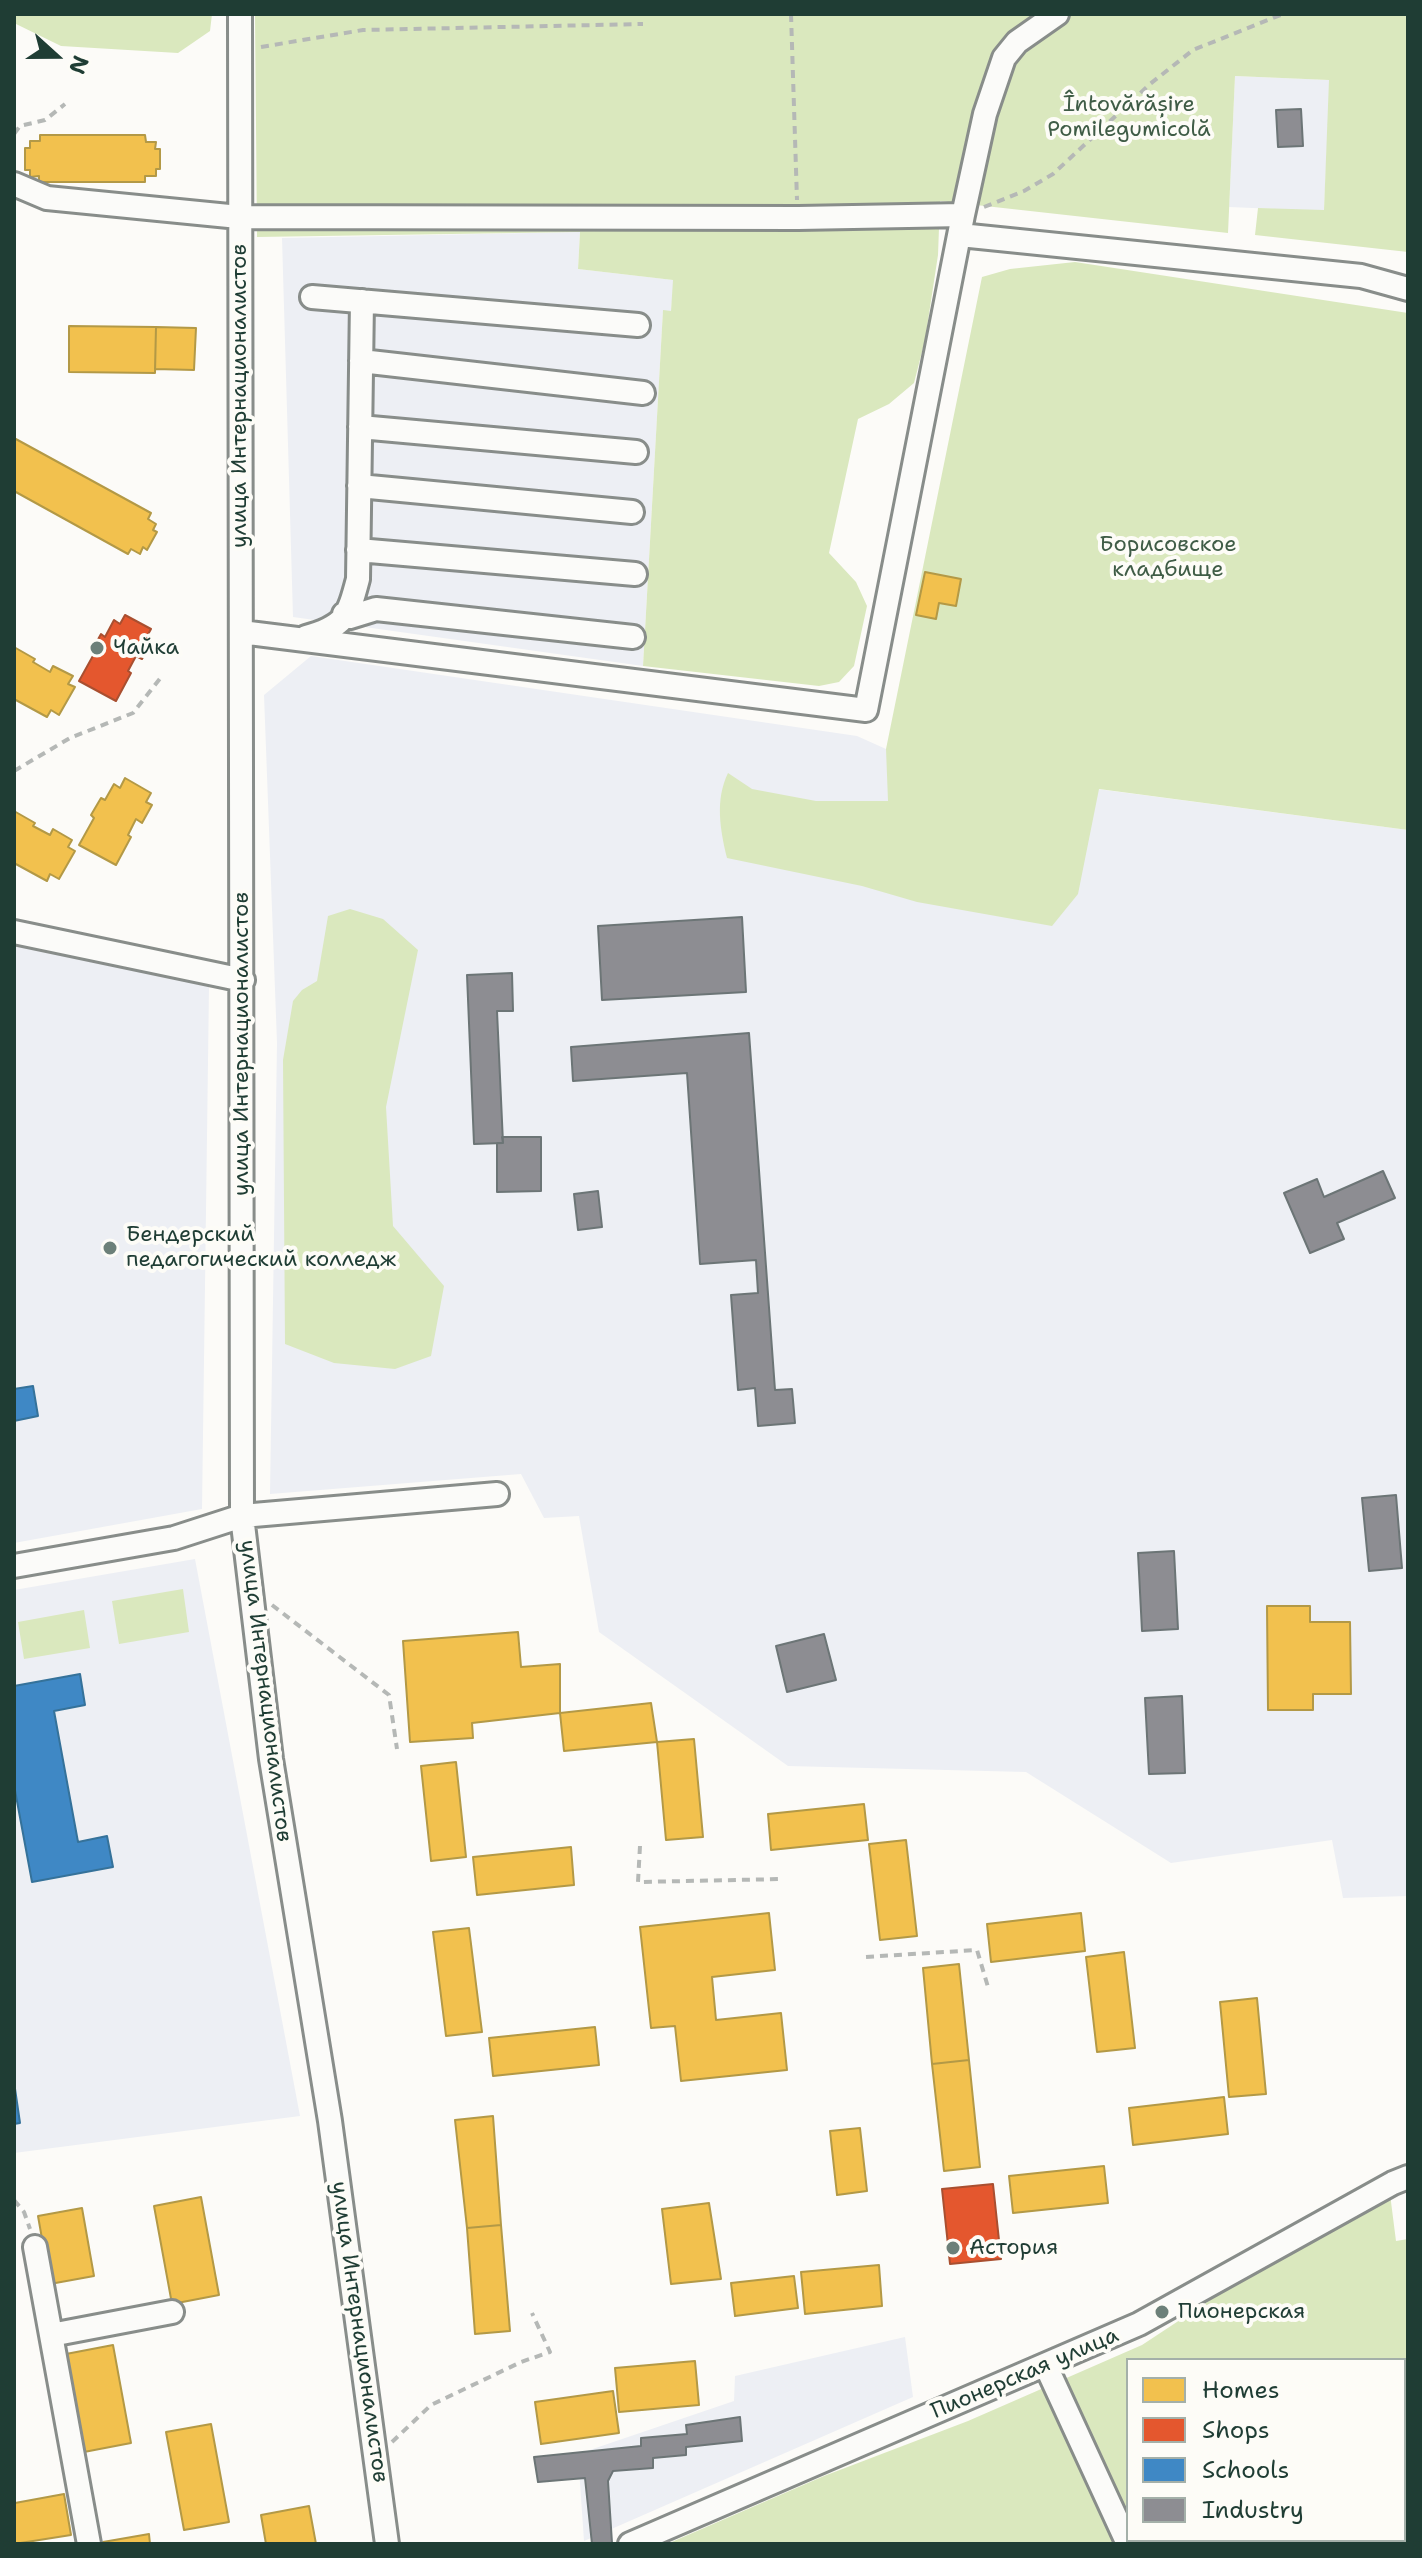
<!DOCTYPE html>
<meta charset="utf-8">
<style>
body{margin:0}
#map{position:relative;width:1422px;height:2558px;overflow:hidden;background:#fcfbf8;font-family:"Shantell Sans",sans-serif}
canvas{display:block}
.frame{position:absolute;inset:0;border:16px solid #1f3d34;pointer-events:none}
.legend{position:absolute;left:1126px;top:2358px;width:280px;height:184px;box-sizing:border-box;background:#fdfcf7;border:2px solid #a4b0a9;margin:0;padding:10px 14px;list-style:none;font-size:24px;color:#1f3d34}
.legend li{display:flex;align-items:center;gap:16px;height:40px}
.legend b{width:40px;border:2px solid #a4b0a9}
.north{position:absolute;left:16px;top:16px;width:80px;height:80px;-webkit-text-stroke:6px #fdfcf7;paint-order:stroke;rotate:111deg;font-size:22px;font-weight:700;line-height:32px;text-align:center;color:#1f3d34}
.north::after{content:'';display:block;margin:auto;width:28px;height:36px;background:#1f3d34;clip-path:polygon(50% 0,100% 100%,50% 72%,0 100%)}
</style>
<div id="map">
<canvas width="1422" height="2558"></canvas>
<div class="frame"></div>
<ul class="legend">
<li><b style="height:22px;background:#f2c14e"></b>Homes</li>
<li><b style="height:22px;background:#e4572e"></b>Shops</li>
<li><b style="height:22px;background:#3f88c5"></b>Schools</li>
<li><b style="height:22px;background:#8d8d92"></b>Industry</li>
</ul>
<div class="north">N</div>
</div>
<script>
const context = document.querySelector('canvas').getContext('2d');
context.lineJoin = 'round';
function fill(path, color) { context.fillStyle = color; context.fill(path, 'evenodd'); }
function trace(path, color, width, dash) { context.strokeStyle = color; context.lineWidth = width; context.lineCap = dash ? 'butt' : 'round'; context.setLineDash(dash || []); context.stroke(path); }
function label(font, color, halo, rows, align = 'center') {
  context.font = font + ' "Shantell Sans",sans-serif'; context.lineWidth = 8; context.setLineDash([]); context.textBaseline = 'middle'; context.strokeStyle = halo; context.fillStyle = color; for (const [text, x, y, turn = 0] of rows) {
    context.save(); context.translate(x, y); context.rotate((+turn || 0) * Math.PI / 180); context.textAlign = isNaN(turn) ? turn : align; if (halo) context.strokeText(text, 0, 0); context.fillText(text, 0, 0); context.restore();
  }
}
const built = new Path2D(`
 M1235,76L1330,80L1324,211L1229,207Z
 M580,232L578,269L674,280L671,311H663L643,666L293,617L282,238Z
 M311,656L857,736L886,749L976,773L1408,830V1896L1343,1898L1332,1840L1171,1863L1026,1772L788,1766L599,1632L579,1516L544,1518L521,1474L270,1494L277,1043L264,695Z
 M14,942L209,987L202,1509L14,1543Z
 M195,1559L300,2116L14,2153V1590Z
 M905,2337L913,2397L584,2541L578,2454L734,2401L735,2376Z`);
const green = new Path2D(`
 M14,14H212L210,31L178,53L61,46L14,23Z
 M255,14H1408V252L1255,235L1258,208L1324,210L1329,80L1235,76L1228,233L940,201L938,255L925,340L914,383L889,404L858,419L829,553L856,582L867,606L854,666L839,682L819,686L643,666L663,310L671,311L673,280L578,269L580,232L257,237Z
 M1075,262L1408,313V830L1099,789L1078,894L1052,926L917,902L862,886L727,858C720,829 715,800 728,773L752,789L816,801H888L886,749L982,277L1010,269Z
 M350,909L383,919L418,950L386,1107L393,1226L444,1286L431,1356L395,1369L334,1363L285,1344L283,1060L293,1001L302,990L317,981L328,916Z
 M183,1589L189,1632L119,1644L112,1601Z
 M84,1610L90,1648L24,1659L18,1622Z
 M1390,2194L1396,2241L1408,2239V2544H667L824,2476L968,2421L1142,2345L1271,2260ZM1128,2360H1404V2540H1128Z`);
const homes = new Path2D(`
 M40,135H145L146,142H156L155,149H160V169H156V176H145V182H39V176L30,177V170H25V148H30V141H40Z
 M69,326L156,327L155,373L69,372Z
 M156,327L196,328L194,370L155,369Z
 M14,438L151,513L148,519L156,524L153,530L157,532L147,550L143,547L140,554L131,549L128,554L14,491Z
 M925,572L961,579L956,606L939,603L936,619L916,615Z
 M14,647L35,659L33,662L50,672L53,666L73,676L68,684L75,687L59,715L51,710L47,717L14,699Z
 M125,778L151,793L146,802L152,805L142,823L136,819L128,835L131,837L116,865L79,845L94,818L91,815L101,798L105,800L114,784L120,788Z
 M14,811L35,823L33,826L50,835L53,829L72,840L68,847L75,851L59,879L50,874L47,881L14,863Z
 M1267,1606H1310V1622H1350L1351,1694H1313V1710H1268Z
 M518,1632L521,1667L560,1664V1713L472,1723L473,1738L410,1742L403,1641Z
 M651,1703L657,1742L564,1751L560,1713Z
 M694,1739L703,1837L666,1840L657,1742Z
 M456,1762L466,1857L431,1861L421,1766Z
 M864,1804L868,1840L771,1850L768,1814Z
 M906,1840L917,1936L880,1940L869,1844Z
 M571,1847L574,1885L477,1895L473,1857Z
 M769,1913L775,1970L712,1977L716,2020L781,2013L787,2070L681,2081L675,2026L651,2028L640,1927Z
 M1081,1913L1085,1951L991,1962L987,1924Z
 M469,1928L482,2032L446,2036L433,1932Z
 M1124,1952L1135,2048L1097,2052L1086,1957Z
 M959,1964L969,2060L932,2064L923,1968Z
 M1257,1998L1266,2094L1229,2097L1220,2002Z
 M595,2027L599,2065L493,2076L489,2038Z
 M969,2060L980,2167L944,2171L932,2064Z
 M1224,2097L1228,2134L1133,2145L1129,2108Z
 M493,2116L501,2225L467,2228L455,2120Z
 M860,2128L867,2191L837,2195L830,2131Z
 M1104,2166L1108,2203L1013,2213L1009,2176Z
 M201,2197L219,2295L172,2304L154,2206Z
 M709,2203L721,2279L671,2284L662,2209Z
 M82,2208L94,2276L50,2284L38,2216Z
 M501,2225L510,2331L475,2334L467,2228Z
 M879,2265L882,2306L805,2314L801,2272Z
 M794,2276L798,2308L735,2316L731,2283Z
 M113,2345L131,2443L84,2452L66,2354Z
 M695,2361L699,2405L619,2412L615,2368Z
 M613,2391L619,2433L541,2444L535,2402Z
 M211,2424L229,2522L184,2530L166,2432Z
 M64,2494L71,2535L14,2544V2495L15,2503Z
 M309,2506L316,2544H266L261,2515Z
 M149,2534L150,2544H103V2542Z`);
const shops = new Path2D(`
 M125,615L151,629L146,638L151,641L142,659L136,656L128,671L131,673L116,701L79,681L94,654L91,652L101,634L105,637L114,620L120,624Z
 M993,2184L1001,2259L950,2264L942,2189Z`);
const schools = new Path2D(`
 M33,1386L38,1416L14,1421V1389Z
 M80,1674L85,1705L54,1711L78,1842L107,1836L113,1867L32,1882L14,1785V1686Z
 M14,2082L20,2123L14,2124Z`);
const industry = new Path2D(`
 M1301,109L1303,146L1278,147L1276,110Z
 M742,917L746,992L602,1000L598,926Z
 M512,973L513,1011H497L503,1143L474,1144L467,975Z
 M749,1033L775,1390L792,1389L795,1423L758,1426L755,1388L738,1390L731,1295L758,1293L756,1260L700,1264L687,1073L573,1081L571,1047Z
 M502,1137H541V1191L497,1192V1143H503Z
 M1383,1171L1395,1198L1337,1223L1344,1239L1310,1253L1284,1193L1317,1179L1324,1197Z
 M598,1191L602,1227L578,1230L574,1194Z
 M1396,1495L1402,1568L1369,1571L1362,1498Z
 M1174,1551L1178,1629L1142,1631L1138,1553Z
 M824,1634L836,1680L787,1692L776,1646Z
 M1182,1696L1185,1773L1149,1774L1145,1698Z
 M740,2417L742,2441L686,2447V2455L653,2458V2468L613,2471L608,2481L612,2543L592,2544L585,2478L538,2482L534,2457L641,2446V2438L687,2434L686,2425Z`);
const path = new Path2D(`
 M791,14L797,200
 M261,47L363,30L643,24
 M14,134L20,126L45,120L65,104
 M984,207L1024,191L1053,174L1150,84L1193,50L1283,14
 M14,771L70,738L133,713L162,676
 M272,1605L389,1695L397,1749
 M640,1846L638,1882L782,1879
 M866,1957L977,1950L988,1987
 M14,2200L24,2212L30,2229
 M392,2442L431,2405L521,2362L550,2352L532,2313`);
const minor = new Path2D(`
 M240,14L242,1516L271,1759L330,2121L387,2544
 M14,184L47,198L239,217L798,218L963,215
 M960,235L1361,276L1408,289
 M312,297L638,325
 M361,361L643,393
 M360,427L636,452
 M359,486L632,512
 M358,550L635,574
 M344,614L350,617L376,609L633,637
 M241,632L866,710L963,215L985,114L1004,58L1017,42L1057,14
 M306,637C345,626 348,617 358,579L362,301
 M14,932L243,980
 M14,1566L174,1538L242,1516L497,1494
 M35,2247L89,2544
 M51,2335L172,2312
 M1046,2366L1128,2544
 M630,2544L1139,2324L1393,2183L1408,2177`);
const markers = [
 [97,648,8,"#6c8079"],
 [110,1248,8,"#6c8079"],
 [953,2248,8,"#6c8079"],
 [1162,2312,8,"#6c8079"]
];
const parkNames = [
 ["Întovărășire",1129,105],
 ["Pomilegumicolă",1129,130],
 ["Борисовское",1168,545],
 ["кладбище",1168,570]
];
const streetNames = [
 ["улица Интернационалистов",240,396,-90],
 ["улица Интернационалистов",242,1044,-90],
 ["улица Интернационалистов",265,1691,83],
 ["улица Интернационалистов",359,2332,82],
 ["Пионерская улица",1025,2374,-23]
];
const poiNames = [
 ["Чайка",113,648],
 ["Бендерский",126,1235],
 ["педагогический колледж",126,1260],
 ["Астория",969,2248],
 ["Пионерская",1178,2312]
];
fill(built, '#edeff4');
fill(green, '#dae8be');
fill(homes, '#f2c14e');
trace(homes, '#b39946', 2);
fill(shops, '#e4572e');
trace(shops, '#a94f30', 2);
fill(schools, '#3f88c5');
trace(schools, '#35729a', 2);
fill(industry, '#8d8d92');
trace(industry, '#6c7576', 2);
trace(minor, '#888d8a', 28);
trace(path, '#b5b8b6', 4, [8, 6]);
trace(minor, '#fbfbf9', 22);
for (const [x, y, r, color] of markers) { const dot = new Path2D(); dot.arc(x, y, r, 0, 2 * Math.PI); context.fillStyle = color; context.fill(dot); trace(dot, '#fdfcf7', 3); }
label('22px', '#3f5c46', '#fdfcf7', parkNames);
label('22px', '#1f3d34', '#fdfcf7', streetNames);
label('22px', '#1f3d34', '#fdfcf7', poiNames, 'left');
</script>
